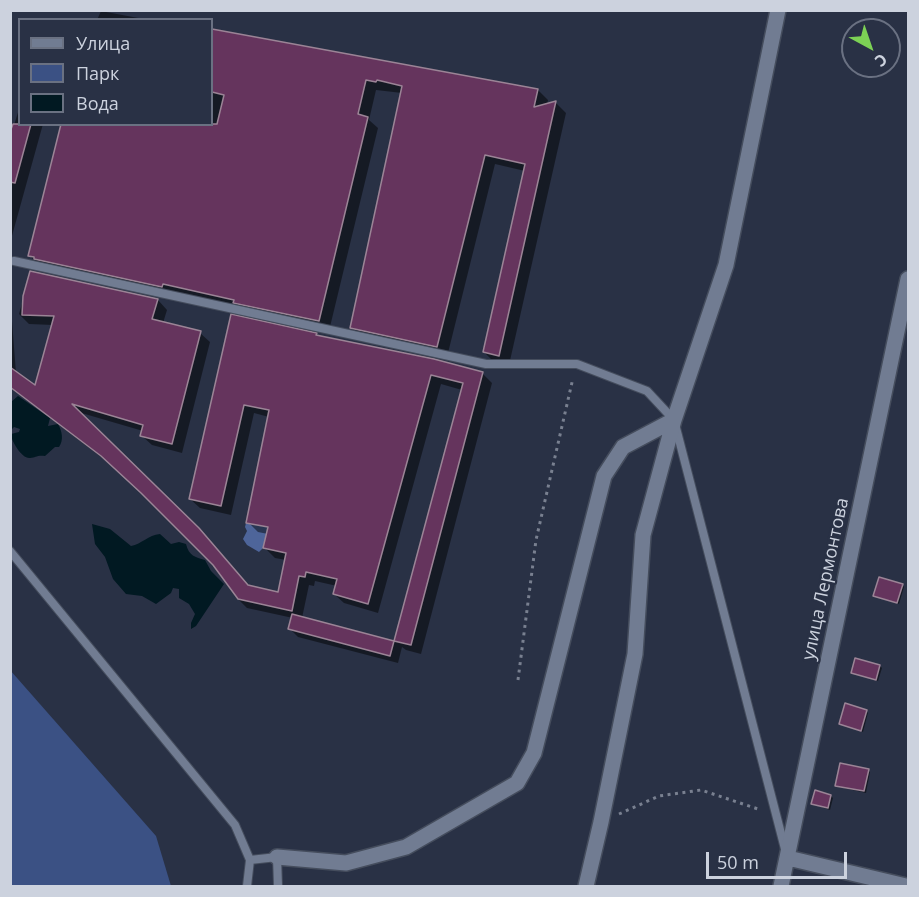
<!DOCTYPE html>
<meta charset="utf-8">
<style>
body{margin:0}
#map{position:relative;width:919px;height:897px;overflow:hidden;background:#293145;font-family:"Open Sans",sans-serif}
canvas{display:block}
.frame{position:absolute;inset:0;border:12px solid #ccd2de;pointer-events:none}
.legend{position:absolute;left:18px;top:18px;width:195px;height:108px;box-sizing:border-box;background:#293145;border:2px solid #6a7182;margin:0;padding:8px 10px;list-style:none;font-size:18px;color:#ccd2de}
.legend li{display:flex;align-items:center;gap:12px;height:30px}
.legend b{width:30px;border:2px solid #6a7182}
.north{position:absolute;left:841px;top:18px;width:60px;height:60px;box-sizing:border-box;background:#293145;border:2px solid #6a7182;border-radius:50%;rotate:140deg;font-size:16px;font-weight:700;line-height:24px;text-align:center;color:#ccd2de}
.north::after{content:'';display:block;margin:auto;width:21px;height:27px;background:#7cd155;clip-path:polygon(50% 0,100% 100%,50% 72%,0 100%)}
.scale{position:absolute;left:706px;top:852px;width:141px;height:27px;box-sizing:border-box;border:3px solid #ccd2de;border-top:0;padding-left:8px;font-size:18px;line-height:21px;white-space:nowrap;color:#ccd2de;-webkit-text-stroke:4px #293145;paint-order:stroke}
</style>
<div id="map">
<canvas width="919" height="897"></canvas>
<div class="frame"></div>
<ul class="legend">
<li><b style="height:8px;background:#717c92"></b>Улица</li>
<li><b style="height:16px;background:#3b5184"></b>Парк</li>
<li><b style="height:16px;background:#011922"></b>Вода</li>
</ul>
<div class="north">С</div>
<div class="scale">50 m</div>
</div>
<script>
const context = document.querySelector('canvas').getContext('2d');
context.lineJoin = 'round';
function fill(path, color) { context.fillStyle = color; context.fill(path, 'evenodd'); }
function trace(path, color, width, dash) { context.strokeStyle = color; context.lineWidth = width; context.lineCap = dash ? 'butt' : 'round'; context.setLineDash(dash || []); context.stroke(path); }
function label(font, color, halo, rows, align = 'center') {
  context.font = font + ' "Open Sans",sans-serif'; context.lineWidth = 4.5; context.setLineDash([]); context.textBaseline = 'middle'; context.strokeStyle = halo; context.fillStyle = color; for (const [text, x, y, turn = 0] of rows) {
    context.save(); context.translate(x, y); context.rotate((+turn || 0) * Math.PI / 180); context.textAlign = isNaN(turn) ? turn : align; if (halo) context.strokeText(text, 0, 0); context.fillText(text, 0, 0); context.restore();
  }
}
const green = new Path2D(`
 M10,670L156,836L171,886H11Z`);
const forest = new Path2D(`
 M246,523L268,527L263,548L259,552L247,545L243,539L247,531L245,527Z`);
const water = new Path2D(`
 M18,396L50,418L48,426L58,424C62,431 64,440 59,447H55L45,456C36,455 36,458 30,458C22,459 11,441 11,434L19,432L20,429L14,427L11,430V402Z
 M92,524L110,529L131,546C142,544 148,535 160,534L171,544L179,542L186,544C189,556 195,557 205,560L211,571L224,584L196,626L191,629V623L195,614L189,604L179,598V589L173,588L171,593L156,604L142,596L126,594L113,579L105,557L95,544Z`);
const shadow = new Path2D(`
 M101,11L149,20H97Z
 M212,31L538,90L548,100L547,105L556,103L566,113L509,365L494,362L484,352L525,171L495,164L447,357L362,338L352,328L402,93L376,90L369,120L378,128L329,331L40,266L29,255L212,124Z
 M20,106V124H43L10,243V138Z
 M31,272L158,300L167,310L163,323L200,333L210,342L182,453L152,445L142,436L143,431L78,412L249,587L279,594L286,560L275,558L265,548L268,534L258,532L248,522L269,417L254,413L231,515L200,508L190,499L232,316L482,373L492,383L421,654L406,650L402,647L398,663L298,637L290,629L293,618L247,608L237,598V594L214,564L149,499L113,466L16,392L10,386V295L16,373L36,388L53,325L29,324L19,314ZM441,384L462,390L395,642L302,618L309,585L314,586L315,581L337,586L334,594L344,603L378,613Z
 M902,585L904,587L899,604L875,596Z
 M880,666L882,668L878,681L853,673Z
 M866,711L868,713L863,732L841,724Z
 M868,770L870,772L866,793L839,787L837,785Z
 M831,796L833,798L830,810L813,804Z`);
const building = new Path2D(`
 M212,29L538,89L534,107L556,101L499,356L483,352L525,164L485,155L437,347L350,328L402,86L377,80L376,82L366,80L358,114L368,117L319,321L233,303L234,300L163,284L162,287L34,259V257L28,256L61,124H217L224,95L212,92Z
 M13,124H31L15,183L10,182V132Z
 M30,271L158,299L152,319L201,331L172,444L140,436L143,425L72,404L199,528L248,585L278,592L286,553L263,548L268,527L246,523L269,410L244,405L221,506L189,499L231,314L317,333L316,335L434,359L483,372L411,645L394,641L463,383L431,375L368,604L333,594L337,579L306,572L305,577L299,576L292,611L238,599L213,565L141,493L101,456L10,387V367L35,385L54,316L22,315L23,296Z
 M879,577L903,584L897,603L873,596Z
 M292,614L394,641L390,656L288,629Z
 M855,658L880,665L876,680L851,673Z
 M845,703L867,710L861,731L839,724Z
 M840,763L869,769L864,791L835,786Z
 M815,790L831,795L828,808L811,804Z`);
const path = new Path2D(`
 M518,680L536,540L573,378
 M619,814L659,796L701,790L761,810`);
const lane = new Path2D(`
 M14,261L486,364H577L647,391L674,420L785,849
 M10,551L235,825L250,860L247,886
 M250,860L277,857L278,886`);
const street = new Path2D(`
 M277,857L346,863L406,847L517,783L534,753L604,476L623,447L674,420
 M788,858L906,886
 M586,886L601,822L635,654L643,535L674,420L726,265L778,10
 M781,886L908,279`);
const streetNames = [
 ["улица Лермонтова",826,579,-78]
];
fill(green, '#3b5184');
fill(forest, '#4e659a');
fill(water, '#011922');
fill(shadow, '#0007');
fill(building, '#65345d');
trace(building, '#9b8496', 1.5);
trace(lane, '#454d5d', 10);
trace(street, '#454d5d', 18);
trace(path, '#798090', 3, [3, 4.5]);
trace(lane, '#717c92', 8);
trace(street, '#717c92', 15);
label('18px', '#ccd2de', '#293145', streetNames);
</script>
